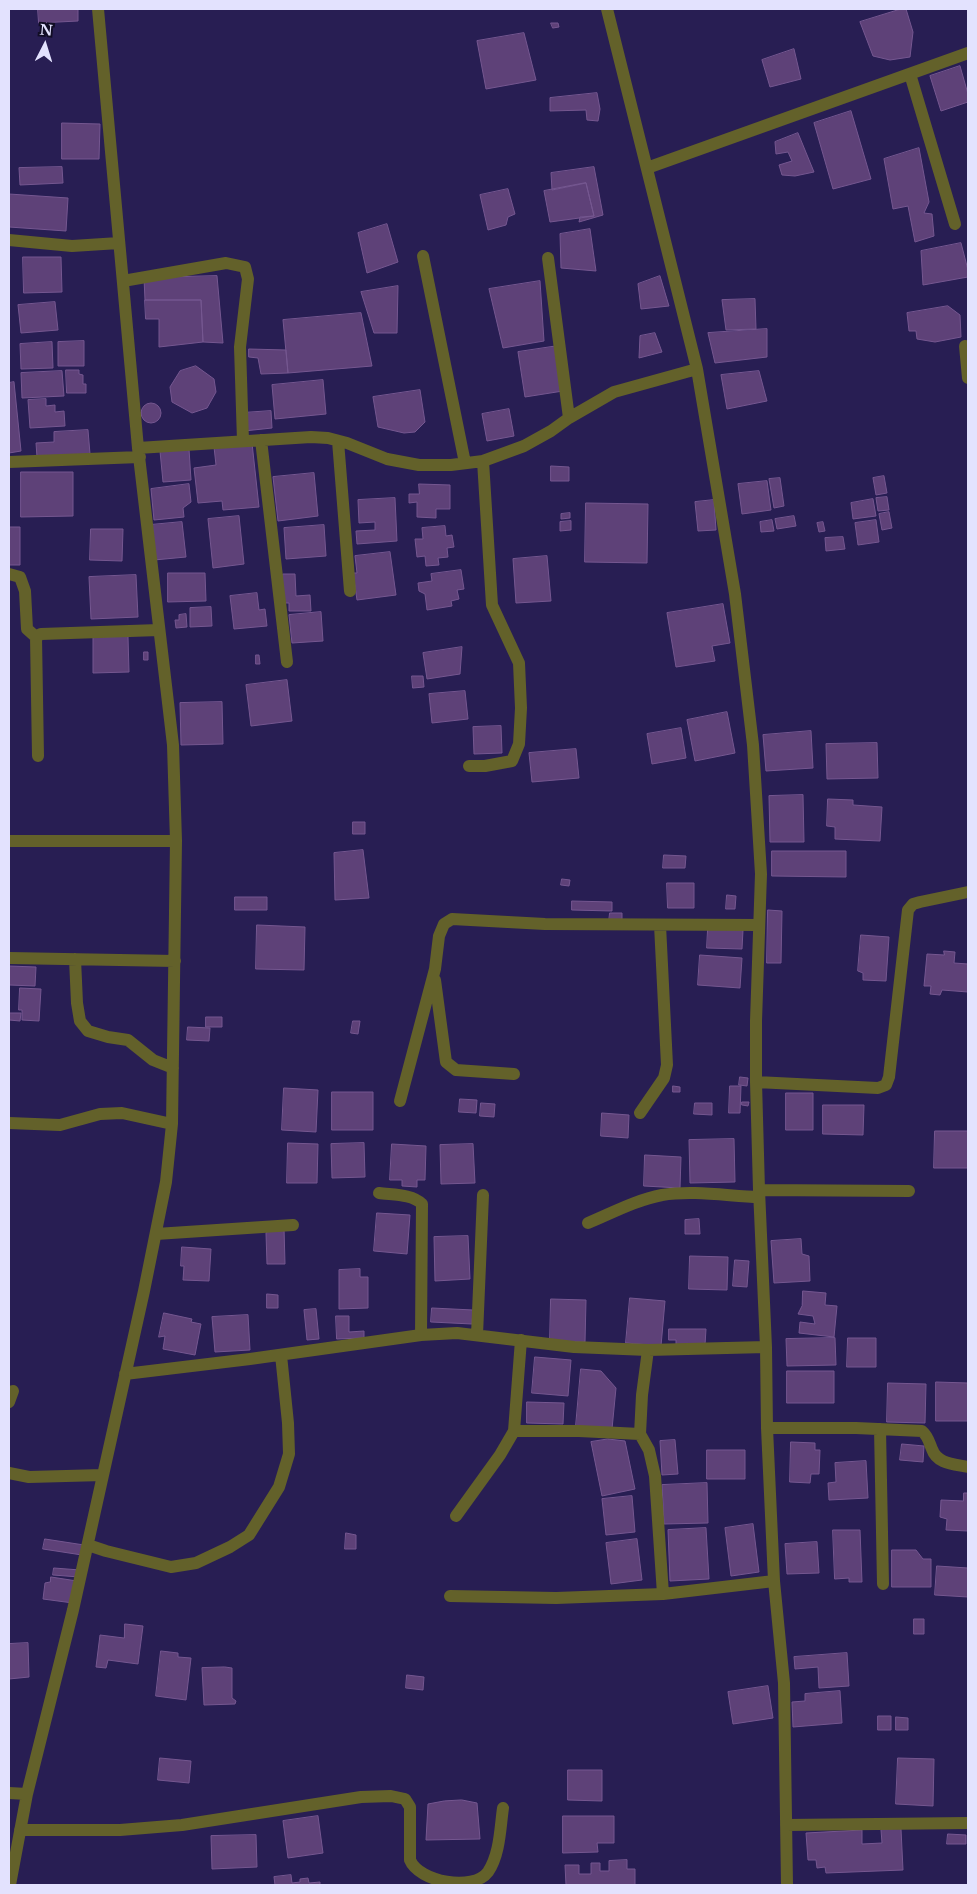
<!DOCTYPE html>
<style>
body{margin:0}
#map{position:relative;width:977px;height:1894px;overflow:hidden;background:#281e53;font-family:"Libre Baskerville",serif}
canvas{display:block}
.frame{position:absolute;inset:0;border:10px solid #e3e2fe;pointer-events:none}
.north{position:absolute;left:20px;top:20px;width:50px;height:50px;-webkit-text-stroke:4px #110d25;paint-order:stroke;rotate:5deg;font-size:14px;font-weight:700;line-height:20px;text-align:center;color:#e3e2fe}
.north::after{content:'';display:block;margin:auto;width:18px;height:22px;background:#e3e2fe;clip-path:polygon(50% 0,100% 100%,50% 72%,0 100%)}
</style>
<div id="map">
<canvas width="977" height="1894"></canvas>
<div class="frame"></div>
<div class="north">N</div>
</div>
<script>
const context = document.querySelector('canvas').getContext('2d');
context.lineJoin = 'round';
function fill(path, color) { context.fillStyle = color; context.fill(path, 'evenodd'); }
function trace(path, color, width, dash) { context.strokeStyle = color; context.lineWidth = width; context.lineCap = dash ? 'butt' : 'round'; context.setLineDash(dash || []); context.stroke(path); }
const building = new Path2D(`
 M38,9H78V21L39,23Z
 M901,9H906L913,32L910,57L890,60L873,56L860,22Z
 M551,23H558L559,27L553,28Z
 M524,33L536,80L486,89L477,41Z
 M794,49L801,79L770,87L762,60Z
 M960,66L968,94V102L941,111L930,76Z
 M597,93L600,109L598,121L587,120L586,110L550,111V98Z
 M851,111L871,179L833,189L814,123Z
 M62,123L100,124L99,159H62Z
 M798,133L814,172L795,176L782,175L779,165L792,161L788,152L776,154L775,142Z
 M919,148L929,202L924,213L932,214L934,236L915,242L908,206L893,209L884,159Z
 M62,167L63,183L20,185L19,168Z
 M594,167L603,215L579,222L580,217L594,216L586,183L552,190L551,173Z
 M586,183L594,216L550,222L544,191Z
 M508,189L515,214L508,217L506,225L488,230L480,195Z
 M9,194L68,198L66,231L9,227Z
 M387,224L398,262L367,273L358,233Z
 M590,229L596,271L561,268L560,234Z
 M961,243L968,270V277L923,285L921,251Z
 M23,257H61L62,292L24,293Z
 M217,276L223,343L203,342L201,300H145L144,278Z
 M660,276L669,306L641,309L638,284Z
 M540,281L544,341L503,348L489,289Z
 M398,286L397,333H374L361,292Z
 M755,299L756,329L726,330L722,300Z
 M145,300H201L203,342L159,347V319H146Z
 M55,302L58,330L21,333L18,305Z
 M948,306L960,315L961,337L935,342L917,339L916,331H909L907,313Z
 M361,313L372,366L288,373L283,320Z
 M767,329V357L715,363L708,333Z
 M655,333L662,352L639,358L640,336Z
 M84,341V366H58V342Z
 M52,342L53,368L21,369L20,344Z
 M558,346L563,391L525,397L518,352Z
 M249,349L286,350L288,373L261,374L258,358L249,357Z
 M196,366L214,379L216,392L207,408L192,413L172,402L170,387L180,371Z
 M66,370H79V374L83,375V384H86V393H67Z
 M62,371L64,396L22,398L21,373Z
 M759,371L767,401L727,409L721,375Z
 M323,380L326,414L275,419L272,385Z
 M14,382L21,451L9,453V383Z
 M420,390L425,422L415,432L404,433L378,427L373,397Z
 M46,399V406L55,405V412L64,411L65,426L30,428L28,400Z
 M141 413a10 10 0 1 1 20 0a10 10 0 1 1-20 0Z
 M509,409L514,436L487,441L482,414Z
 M271,411L272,428L244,431L242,413Z
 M88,430L90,454L37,457L36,443L54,442V432Z
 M252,443L259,507L223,510L222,501L198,503L194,468L216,465L214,447Z
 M189,449L191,480L163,482L160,451Z
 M551,466L569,467V481H551Z
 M21,472H73V516L21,517Z
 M314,473L318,516L278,521L273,477Z
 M884,476L887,493L876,495L873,478Z
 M780,478L784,506L774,508L769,479Z
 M767,481L771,510L742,514L738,484Z
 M189,484L191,502L183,508L184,517L154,520L151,489Z
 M419,484L450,485V509H436V518L417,517V502L409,503V494H419Z
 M887,497L889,510L878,511L876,498Z
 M395,498L397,541L357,544L356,531L375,530V522L359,523L358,500Z
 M873,499L876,516L853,519L851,503Z
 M714,500L716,530L698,531L695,502Z
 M586,503L648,504L647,563L585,562Z
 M889,512L892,528L882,530L879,514Z
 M570,513V518L561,519V514Z
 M239,516L244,564L213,568L208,519Z
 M794,516L796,526L777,529L775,519Z
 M772,520L774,531L761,532L760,522Z
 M876,520L879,542L858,545L855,523Z
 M571,521V530L560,531V522Z
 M182,522L186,557L154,560L150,525Z
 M823,522L825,531L819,532L817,523Z
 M324,525L326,556L286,559L284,528Z
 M445,526L446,536L452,535L454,547L447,548L448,557L438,558L439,565L426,566L425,556L417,557L415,539H423L422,528Z
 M9,527H20V565H9Z
 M91,529H123L122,561L90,560Z
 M843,537L845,549L826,551L825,538Z
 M390,552L396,595L357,600L353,573H357L355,556Z
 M547,556L551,601L516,603L513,559Z
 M461,570L464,589L457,590L459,599L451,601L452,606L427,610L425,594L419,591L418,583L432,581L431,574Z
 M168,573H205L206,601L168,602Z
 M283,574H295L296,596L310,595L311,611H289V603H284Z
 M136,575L138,617L91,619L89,577Z
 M257,593L259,610L265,609L267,626L234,629L230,596Z
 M723,604L730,643L712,646L715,661L676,667L667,613Z
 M211,607L212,626L190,627V608Z
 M321,612L323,641L292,643L289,615Z
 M186,614L187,627L176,628L175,620H179V615Z
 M128,637L129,672L93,673V638Z
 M462,647L460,674L427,679L423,653Z
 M144,652H148V660H144Z
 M256,655H259L260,664H256Z
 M412,676H423L424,687L413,688Z
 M287,680L292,721L251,726L246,685Z
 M465,691L468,719L432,723L429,694Z
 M222,702L223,744L181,745L180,703Z
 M727,712L735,753L695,761L687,720Z
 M501,726L502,753L474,754L473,727Z
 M681,728L686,758L652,764L647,734Z
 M811,731L813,768L766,771L763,735Z
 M877,743L878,778L827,779L826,744Z
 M576,749L579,778L532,782L529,753Z
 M803,795L804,842H770L769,796Z
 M828,799L853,800V805L882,807L880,841L835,839V827L827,826Z
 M353,822H365V834H353Z
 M363,850L369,898L335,900L334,853Z
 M772,851H846V877L772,876Z
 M664,855L686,856L685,868H663Z
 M562,879L570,880L569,886L561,885Z
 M667,883H694V908H668Z
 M727,895L736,896L735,909H726Z
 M235,897H267V910H235Z
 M572,901L612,902V911L572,910Z
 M768,910L782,911L781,963H767Z
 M610,913H622V922H609Z
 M257,925L305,927L304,970L256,969Z
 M708,929L743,930L742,949L707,948Z
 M861,935L889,937L886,981L863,980V973L858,971Z
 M944,951L955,952L954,963L968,964V992L942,990L940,995L930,994L931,986H924L927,954L944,955Z
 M700,955L742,958L740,988L698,985Z
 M9,966L36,967L35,986L9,985Z
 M20,988L41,989L39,1021L22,1020V1010H19Z
 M9,1013H21L20,1021L9,1020Z
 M206,1017H222V1027H206Z
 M353,1021H360L358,1034L351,1033Z
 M188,1027L210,1028L209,1041L187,1040Z
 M740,1077L748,1078L747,1086L739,1085Z
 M673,1086L680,1087V1092H673Z
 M730,1086H741L740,1113H729Z
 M284,1088L318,1090L316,1132L282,1130Z
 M332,1092H373V1130H332Z
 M786,1093H813V1130H786Z
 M460,1099L477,1100L476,1113L459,1112Z
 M742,1102H749L748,1106L742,1105Z
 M481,1103L495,1104L494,1117L480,1116Z
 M695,1103H712V1115L694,1114Z
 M823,1105H864L863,1135L823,1134Z
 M602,1113L629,1115L628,1138L601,1136Z
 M935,1131H968V1168H934Z
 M734,1139L735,1182L690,1183L689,1140Z
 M288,1143L318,1144L317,1183H287Z
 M364,1143L365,1177L332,1178L331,1144Z
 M392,1144L426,1146L425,1180H417V1187L402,1186V1180H390Z
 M473,1144L475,1183L441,1184L440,1145Z
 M645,1155L681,1157L680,1188L644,1186Z
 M377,1213L410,1215L407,1254L374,1251Z
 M699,1219L700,1234H685V1220Z
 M284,1228L285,1264H267L266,1233Z
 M468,1236L470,1279L435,1281L434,1237Z
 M801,1239L802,1254L809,1256L810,1281L774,1283L771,1241Z
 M182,1247L211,1249L209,1281L183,1280L184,1266H181Z
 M690,1256L728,1257L727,1290L689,1289Z
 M735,1260L749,1261L747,1287L733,1286Z
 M360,1269V1277H368V1308L339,1309V1270Z
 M803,1291L826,1293L825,1305L837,1306L834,1337L799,1333L800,1322L815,1324L813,1316L798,1314L802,1306Z
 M267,1294L278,1295V1308H267Z
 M630,1298L665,1301L661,1346L626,1343Z
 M551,1299L586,1300L585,1342L550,1341Z
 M432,1308L473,1310L472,1324L431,1322Z
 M316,1309L319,1339L307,1340L304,1310Z
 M164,1313L192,1319L191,1322L201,1324L195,1355L163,1349L165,1336L159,1337Z
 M248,1315L250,1350L215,1352L212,1317Z
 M336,1316H349V1332L364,1331V1338L337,1339Z
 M669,1329H706L705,1345H676V1340H669Z
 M835,1338L836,1365L787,1366L786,1339Z
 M848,1338H876V1367H847Z
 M535,1357L571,1360L568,1396L532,1393Z
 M581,1369L601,1371L616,1388L612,1429L576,1426Z
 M787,1371H834V1403H787Z
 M936,1382L968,1383V1421H936Z
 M888,1383L926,1384L925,1423L887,1422Z
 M527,1402L564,1403L563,1424L527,1423Z
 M608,1439L625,1441L635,1489L602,1496L591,1442Z
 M675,1440L678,1474L662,1475L660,1441Z
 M791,1442L815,1443V1450H820L819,1474H811L810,1483L790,1482Z
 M902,1444L924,1446L923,1462L900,1460Z
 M707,1450H745V1479H707Z
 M866,1461L868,1498L829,1500L828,1483L836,1482L835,1463Z
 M707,1483L708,1523L664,1524L662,1485Z
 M964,1493H968V1531L946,1530L947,1519L940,1517L941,1500L963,1501Z
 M632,1496L635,1532L606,1535L602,1499Z
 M753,1524L759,1572L731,1576L725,1528Z
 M706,1528L709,1579L670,1581L668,1530Z
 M833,1530H860L862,1582H849V1578L835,1579Z
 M346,1533L356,1535V1549H345Z
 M45,1539L84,1545L82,1555L43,1549Z
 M637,1539L642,1580L611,1584L606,1543Z
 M817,1542L819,1573L787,1574L785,1544Z
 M892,1550H916L923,1559H931V1587H892Z
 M937,1566L968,1568V1597L935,1595Z
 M54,1568L80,1570L79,1577L53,1575Z
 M51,1577L77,1581L73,1603L43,1599L45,1583L50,1582Z
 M914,1619H924V1634H914Z
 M125,1624L143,1626L138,1664L108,1660L106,1668L96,1667L100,1635L124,1638Z
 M28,1643L29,1677L9,1679V1644Z
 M161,1651L178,1653V1657L191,1658L186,1700L156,1696Z
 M847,1653L849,1686L819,1688L818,1667L795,1669L794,1657Z
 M225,1667L232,1668V1698L236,1701L235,1704L204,1705L202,1668Z
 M407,1675L424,1677L423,1690L406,1688Z
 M768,1686L773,1718L733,1724L728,1692Z
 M840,1691L842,1723L793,1727L792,1702L805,1701V1694Z
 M878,1716H891V1730H878Z
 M896,1717L908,1718V1730H896Z
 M160,1758L191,1761L189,1783L158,1780Z
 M898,1758L934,1759L933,1806L896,1804Z
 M568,1770H602V1801L568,1800Z
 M462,1800L477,1803L480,1839L426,1840L428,1804L444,1801Z
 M318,1816L323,1853L288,1858L283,1821Z
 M563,1816H614V1843H597L598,1852L563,1853Z
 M901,1829L903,1870L826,1873L825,1867L817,1868L816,1860H808L806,1833L862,1830V1844L882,1843L881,1830Z
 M948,1834L966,1835V1844H947Z
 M256,1835L257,1867L212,1869L211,1836Z
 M627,1860V1869H635V1885H566L565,1865H579V1874H591V1863H600V1871H609V1861Z
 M291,1875L292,1883L300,1882V1879L308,1878L309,1883L320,1882V1885H275L274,1877Z`);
const street = new Path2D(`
 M607,9L697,369L735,594L753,745L761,874L756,1021V1082L759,1190L766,1347L767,1428L774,1581L784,1683L787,1885
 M910,74L955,224
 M647,168L968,53
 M9,240L72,246L119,243
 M423,256L465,463
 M548,258L569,418
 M123,281L226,263L245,267L248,279L240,347L243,441
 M965,346L968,378
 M261,440L287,662
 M338,441L350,591
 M138,448L311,437L328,438L347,443L387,459L419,465H451L483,461L524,446L551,431L569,418L614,392L697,369
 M9,462L140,457
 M9,574L20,577L25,591L27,629L36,637
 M38,756L36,637L41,634L159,630
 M469,766H485L512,761L519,744L521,708L519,663L492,605L483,461
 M9,841H176
 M9,958L175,961
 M75,959L77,1003L80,1021L88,1031L108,1037L128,1040L153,1060L173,1068
 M435,980L446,1062L456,1070L514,1074
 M756,1082L878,1088L886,1085L889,1077L908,910L913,904L920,902L968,892
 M400,1101L435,969L439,936L444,924L452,919L545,924L759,925
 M640,1113L664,1078L667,1065L660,925
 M9,1123L60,1125L100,1114L122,1113L172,1124
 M759,1190L909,1191
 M379,1193C393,1195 412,1194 422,1204L421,1335
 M588,1223C612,1213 636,1200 662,1195C693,1190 728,1196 759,1197
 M156,1234L293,1225
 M477,1335L483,1195
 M648,1350L642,1395L640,1434L649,1450L655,1476L663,1594
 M125,1374L250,1359L421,1335L457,1333L574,1347L648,1350L766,1347
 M9,1402L13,1391
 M767,1428H856L922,1431C928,1436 929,1442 932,1449C937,1464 954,1464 968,1467
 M880,1429L883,1584
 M514,1431L521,1340
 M9,1473L29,1477L103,1475
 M456,1516L500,1455L514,1431H579L640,1434
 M88,1545L106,1551L171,1567L196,1563L230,1547L249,1535L279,1487L289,1454L288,1423L281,1355
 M450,1596L556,1598L663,1594L774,1581
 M9,1793L27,1794
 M786,1825L968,1823
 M20,1830H120L182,1825L361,1797L391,1796L405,1799L410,1807V1860C419,1882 473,1892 488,1872C500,1854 500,1829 503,1808
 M10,1885L27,1794L73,1610L144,1291L166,1182L172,1124L176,841L173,745L138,448L98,9`);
fill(building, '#5e4178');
trace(building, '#755790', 1);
trace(street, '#63612a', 12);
</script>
